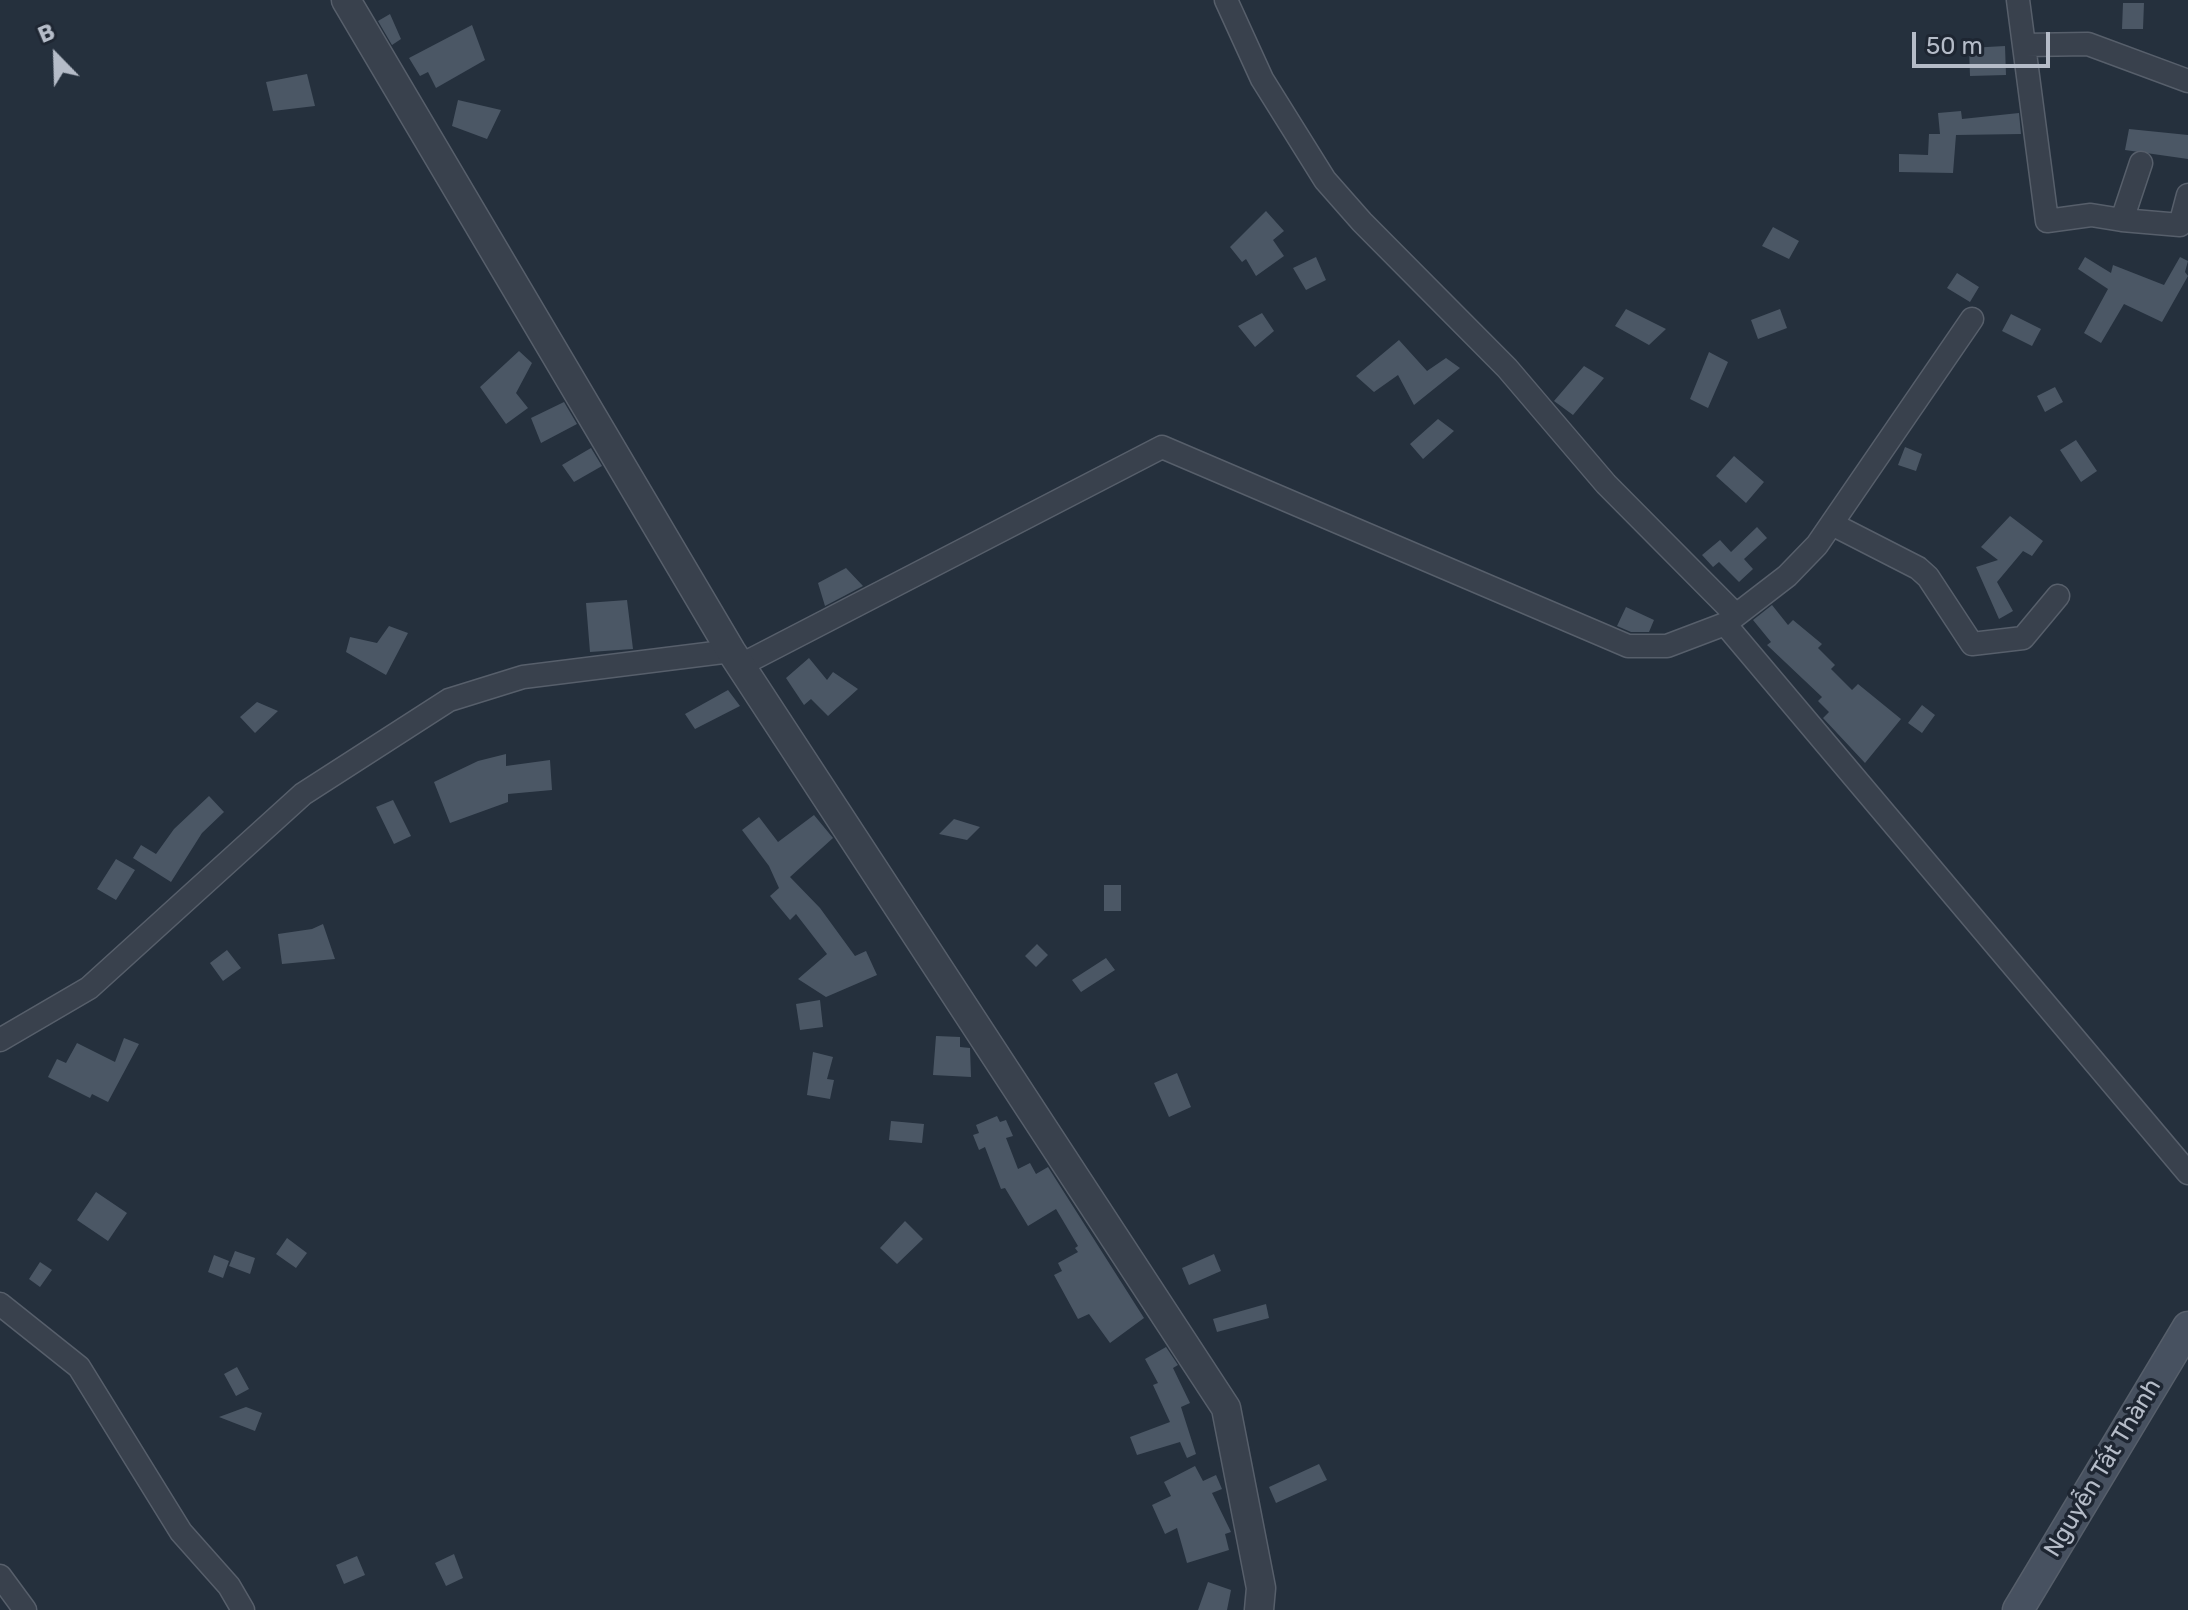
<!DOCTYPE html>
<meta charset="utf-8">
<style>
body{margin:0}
#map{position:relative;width:2188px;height:1610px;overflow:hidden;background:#25303d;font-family:Rubik,sans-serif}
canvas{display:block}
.north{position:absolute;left:16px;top:16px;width:80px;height:80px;-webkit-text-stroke:6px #1e2632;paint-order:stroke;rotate:337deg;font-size:22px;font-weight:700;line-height:32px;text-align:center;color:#b5bcc8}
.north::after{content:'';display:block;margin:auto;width:28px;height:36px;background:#b5bcc8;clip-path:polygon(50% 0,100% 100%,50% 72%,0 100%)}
.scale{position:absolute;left:1912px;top:32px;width:138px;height:36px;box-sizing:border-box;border:4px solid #b5bcc8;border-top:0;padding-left:10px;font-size:24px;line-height:28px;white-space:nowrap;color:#b5bcc8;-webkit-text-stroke:6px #1e2632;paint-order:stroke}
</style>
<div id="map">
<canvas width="2188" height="1610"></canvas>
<div class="north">B</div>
<div class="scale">50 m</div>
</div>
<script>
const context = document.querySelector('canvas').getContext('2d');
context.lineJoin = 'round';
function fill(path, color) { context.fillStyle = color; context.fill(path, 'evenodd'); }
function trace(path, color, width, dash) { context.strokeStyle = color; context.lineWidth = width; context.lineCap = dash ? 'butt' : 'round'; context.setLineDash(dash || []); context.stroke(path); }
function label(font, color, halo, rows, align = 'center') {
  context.font = font + ' Rubik,sans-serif'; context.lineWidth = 7; context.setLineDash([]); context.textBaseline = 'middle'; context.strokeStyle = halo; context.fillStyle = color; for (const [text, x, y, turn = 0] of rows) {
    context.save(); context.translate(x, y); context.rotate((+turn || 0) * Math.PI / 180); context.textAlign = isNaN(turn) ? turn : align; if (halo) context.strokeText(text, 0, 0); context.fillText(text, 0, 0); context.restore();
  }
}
const building = new Path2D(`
 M2123,3H2144L2143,29H2122Z
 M390,14L401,39L392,45L378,21Z
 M472,25L485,60L436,88L428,72L420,76L409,58Z
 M2005,46L2006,75L1970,76L1969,48Z
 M307,74L315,106L273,111L266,82Z
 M458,100L501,110L487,139L452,126Z
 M1961,111L1962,119L2019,113L2021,134L1956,135L1953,173L1899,172V154L1928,155L1929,134H1940L1938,113Z
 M2129,129L2188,135V159L2125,150Z
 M1266,211L1284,231L1273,240L1284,256L1256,276L1246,259L1242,262L1230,247Z
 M1773,227L1799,241L1789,259L1762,246Z
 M1316,257L1326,280L1306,290L1293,268Z
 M2085,257L2111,273L2113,265L2164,285L2180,257L2188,261L2185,272L2188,276L2162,322L2124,304L2101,343L2084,333L2108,289L2078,269Z
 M1957,273L1979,287L1970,302L1947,288Z
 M1626,309L1666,329L1649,345L1615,326Z
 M1780,309L1787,328L1758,339L1751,320Z
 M1262,313L1274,331L1255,347L1238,326Z
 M2011,314L2041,329L2032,346L2002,331Z
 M1399,340L1427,371L1446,358L1460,368L1414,405L1398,375L1374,392L1356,376Z
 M519,351L532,363L516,393L528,408L506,424L480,387Z
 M1709,352L1728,362L1708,408L1690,399Z
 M1584,366L1604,378L1573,415L1554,401Z
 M2055,387L2063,402L2045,412L2037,396Z
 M564,402L577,424L541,443L531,418Z
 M1438,419L1454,431L1423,459L1410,444Z
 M2076,440L2097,471L2081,482L2060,450Z
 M1905,447L1922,454L1916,471L1898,465Z
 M591,448L602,466L574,482L562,465Z
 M1734,456L1764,482L1746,503L1716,476Z
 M2010,516L2043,541L2032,556L2023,551L1997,582L2013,611L1999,619L1976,567L1998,560L1981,547Z
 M1757,527L1767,538L1744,559L1753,569L1739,582L1719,562L1713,567L1702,555L1720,540L1731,552Z
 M846,568L863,586L825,606L818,583Z
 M627,600L633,649L590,652L586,603Z
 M1772,605L1788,625L1793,620L1822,644L1818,648L1835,665L1831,669L1852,690L1858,684L1901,719L1865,763L1823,718L1829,712L1818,701L1822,697L1767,645L1771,642L1753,620Z
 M1626,607L1654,620L1649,632H1631L1617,626Z
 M389,626L408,633L386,675L346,652L350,637L377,643Z
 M809,658L827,680L833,672L858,689L828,716L811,699L804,705L786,678Z
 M728,690L740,706L695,729L685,714Z
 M257,702L278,711L255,733L240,717Z
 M1922,705L1935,715L1922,733L1908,723Z
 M506,754V766L550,760L552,790L508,794V802L450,823L434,782L478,761Z
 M209,796L224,812L202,833L171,882L133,858L141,845L156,854L174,829Z
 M393,800L411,836L394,844L376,807Z
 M814,815L833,838L790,877L820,908L855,956L866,951L877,975L826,997L798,979L827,954L796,914L790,920L770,896L779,888L769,866L742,830L759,817L778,842Z
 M954,819L980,827L967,840L939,834Z
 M116,859L135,870L116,900L97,889Z
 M1104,885H1121V911H1104Z
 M323,924L335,959L282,964L278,934L312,929Z
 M1037,944L1048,955L1036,967L1025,956Z
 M227,950L241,968L223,981L210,963Z
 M1106,958L1115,970L1081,992L1072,980Z
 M820,1000L823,1027L800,1030L796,1004Z
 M936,1036L960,1037V1047L970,1048L971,1077L933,1075Z
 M124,1038L139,1044L108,1102L92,1094L90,1098L48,1077L57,1059L66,1063L77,1043L115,1062Z
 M813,1052L833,1057L827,1079L834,1080L830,1099L807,1095Z
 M1177,1073L1191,1107L1169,1117L1154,1083Z
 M997,1116L1000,1122L1006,1120L1013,1136L1006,1138L1018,1169L1030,1163L1036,1174L1048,1167L1144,1318L1110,1343L1089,1314L1078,1319L1054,1275L1062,1271L1058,1263L1078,1252L1075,1248L1078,1246L1056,1209L1028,1226L1005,1188L1001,1189L985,1147L979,1150L973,1135L979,1133L976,1125Z
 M891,1121L924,1124L922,1143L889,1140Z
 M96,1192L127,1213L108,1241L77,1220Z
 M905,1221L923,1239L897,1264L880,1248Z
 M287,1238L307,1253L296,1268L276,1254Z
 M235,1251L255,1258L250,1274L229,1266Z
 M1214,1254L1221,1271L1189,1285L1182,1268Z
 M214,1255L229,1261L223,1278L208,1272Z
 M40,1262L52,1270L40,1287L29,1279Z
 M1266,1304L1269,1318L1217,1332L1213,1319Z
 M1166,1347L1178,1365L1173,1368L1190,1403L1181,1407L1196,1454L1187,1458L1180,1442L1137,1455L1130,1437L1170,1422L1153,1385L1158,1383L1145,1359Z
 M237,1367L249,1389L236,1396L224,1374Z
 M246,1407L262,1413L255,1431L219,1417Z
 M1319,1464L1327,1480L1276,1503L1269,1487Z
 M1195,1466L1203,1481L1216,1475L1222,1489L1212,1493L1231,1532L1225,1534L1229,1550L1187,1563L1177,1528L1165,1534L1152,1505L1171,1496L1164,1482Z
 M454,1554L463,1578L446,1586L435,1563Z
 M357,1556L365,1575L344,1584L336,1565Z
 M1208,1582L1231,1590L1227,1610H1198Z`);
const minor = new Path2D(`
 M1226,0L1262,79L1325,180L1362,222L1507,368L1606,484L1736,615
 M2018,0L2047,221L2091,215L2122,220L2141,163
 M2025,45L2088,44L2188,81
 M2122,220L2180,225L2188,195
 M1832,524L1918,568L1928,577L1972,644L2023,638L2058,596
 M1726,623L1787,576L1817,545L1972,319
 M741,665L1162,447L1628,646H1667L1725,624L2188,1173
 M0,1040L89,988L303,794L449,700L523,677L731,651
 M0,1304L79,1367L181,1532L229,1586L243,1610
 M0,1576L25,1610`);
const tertiary = new Path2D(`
 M346,0L731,651L1226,1408L1261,1588L1259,1610`);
const secondary = new Path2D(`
 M2018,1610L2188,1327`);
const streetNames = [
 ["Nguyễn Tất Thành",2103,1468,-59]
];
fill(building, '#4b5765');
trace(minor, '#575f6b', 25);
trace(tertiary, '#575f6b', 31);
trace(secondary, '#575f6b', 33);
trace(minor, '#39414d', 22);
trace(tertiary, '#39414d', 28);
trace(secondary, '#475160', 30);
label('24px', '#b5bcc8', '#1e2632', streetNames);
</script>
